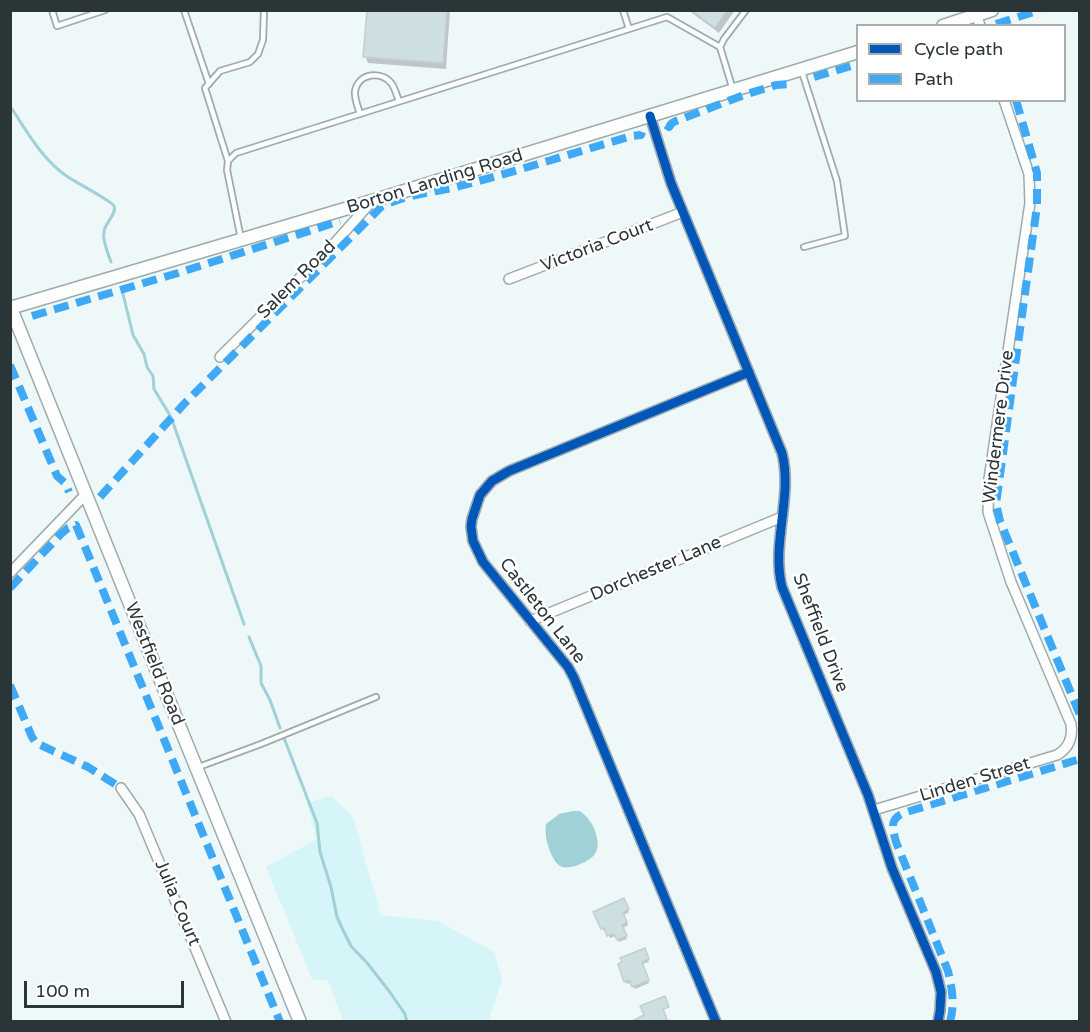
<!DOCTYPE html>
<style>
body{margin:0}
#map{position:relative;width:1090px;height:1032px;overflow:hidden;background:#eef8f9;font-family:"Varela Round",sans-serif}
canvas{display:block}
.frame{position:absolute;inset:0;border:12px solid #2a3537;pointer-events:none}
.legend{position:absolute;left:856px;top:24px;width:210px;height:78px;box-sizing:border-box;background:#fff;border:2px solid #aaaeaf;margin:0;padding:8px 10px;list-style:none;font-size:18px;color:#2a3537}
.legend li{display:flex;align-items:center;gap:12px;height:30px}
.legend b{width:30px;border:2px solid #aaaeaf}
.scale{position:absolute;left:24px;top:981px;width:160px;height:27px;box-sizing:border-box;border:3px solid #2a3537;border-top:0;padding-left:8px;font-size:18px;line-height:21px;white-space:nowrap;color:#2a3537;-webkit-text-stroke:4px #fff;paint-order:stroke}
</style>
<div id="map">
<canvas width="1090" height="1032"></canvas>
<div class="frame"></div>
<ul class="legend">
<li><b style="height:8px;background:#0057b8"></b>Cycle path</li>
<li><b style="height:8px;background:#3fa9f5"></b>Path</li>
</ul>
<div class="scale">100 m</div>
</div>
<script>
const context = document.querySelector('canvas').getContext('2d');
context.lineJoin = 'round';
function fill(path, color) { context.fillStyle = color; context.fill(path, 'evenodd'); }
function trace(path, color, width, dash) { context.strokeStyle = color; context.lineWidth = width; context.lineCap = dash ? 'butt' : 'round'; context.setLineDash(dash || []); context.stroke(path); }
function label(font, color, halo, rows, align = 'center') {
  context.font = font + ' "Varela Round",sans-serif'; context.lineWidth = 5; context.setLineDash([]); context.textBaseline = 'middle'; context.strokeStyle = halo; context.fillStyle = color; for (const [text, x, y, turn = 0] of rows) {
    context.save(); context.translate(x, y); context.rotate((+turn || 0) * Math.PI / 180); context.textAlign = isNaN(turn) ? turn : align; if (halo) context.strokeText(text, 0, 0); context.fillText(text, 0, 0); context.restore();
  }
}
const green = new Path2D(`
 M331,796L353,817L381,915L438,921L494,952L502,980L488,1021H343L328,981L312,979L266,867L317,839L307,803Z`);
const water = new Path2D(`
 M573,811H580C590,819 594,825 597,838C600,854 592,859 578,865C572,867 566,869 560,866C555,863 552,856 550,851C546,841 545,834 546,824L559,814Z`);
const shadow = new Path2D(`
 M368,10H450L446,69L368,63L365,56Z
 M688,10H735L719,33Z
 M624,900L629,912L624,915L628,925L623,928L627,939L619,942L616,936L610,938L606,930L604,931L595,912Z
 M644,950L649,962L642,964L649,983L635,989L632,982L627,984L620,965Z`);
const stream = new Path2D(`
 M10,106C27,131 42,160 68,177C75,182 112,201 114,206C117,214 105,223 104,231C102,241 108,253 111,262
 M123,294L133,335L144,354L147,367L153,376L154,389L171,417L244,624
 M249,637L261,666V683L270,700L280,728
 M284,738L317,823L320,852L331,887L337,917L343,930L351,946L368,964L389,991L405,1014L407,1022`);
const building = new Path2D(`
 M367,10H447L443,63L363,57Z
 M691,10H727L715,28Z
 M624,898L629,909L623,912L627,922L622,925L627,936L617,940L614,934L607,936L604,928L601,929L593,912Z
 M645,948L649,959L642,962L649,980L632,987L629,980L624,982L618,964L622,962L620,958Z
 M665,996L669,1007L663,1009L668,1022H630L644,1015L640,1006Z`);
const service = new Path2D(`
 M52,10L57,26L105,10
 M184,10L209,84
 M623,10L629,29
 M802,72L837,181L845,236L804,247
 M733,90L720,47L724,39L746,10
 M360,114C358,107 354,98 355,91C358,73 382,70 392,84C395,89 397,96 399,101
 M228,161L205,88L220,71L250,62L258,54L263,40L264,10
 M241,239L227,170L228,161L236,153L667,17L720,47
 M196,768L261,744L376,697`);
const minor = new Path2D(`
 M977,15L980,26
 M650,116L671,183L782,453C793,496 771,544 782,587L868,795L892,868L936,972L941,992L940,1011L938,1022
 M509,279L683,212
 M220,357L333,245L372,201
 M10,573L86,494
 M530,621L782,517
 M121,788L139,814L226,1022
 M874,810L1057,755C1069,748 1073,737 1071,724L1011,582L988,512L989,479L1030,203L1029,174L1004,100
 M716,1022L574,678L568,667L483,562L473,541L471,527L472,519L480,495L492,481L509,471L749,372`);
const tertiary = new Path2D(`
 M943,26L992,10
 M10,306L161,681L300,1022
 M10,308L372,201L858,52`);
const quiet = new Path2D(`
 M996,24L1040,10
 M814,77L858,64
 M1016,100L1037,173V206L996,504L1000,521L1080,715
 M666,125L669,127L672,123L676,121L744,95L776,85L790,84
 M32,316L178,273L340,221
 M10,365L57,476L65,483L69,492
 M100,497L184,404L381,207C404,195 430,193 456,187C515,172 573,153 632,136L641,135L642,132
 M10,588L61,534L68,528L76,525L280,1022
 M10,685L32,737L36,743L88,767L121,788
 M950,1022C955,1003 952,989 948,971L896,842C891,823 890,817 910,811L1080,759`);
const cycleway = new Path2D(`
 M650,116L671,183L782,453C793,496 771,544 782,587L868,795L892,868L936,972L941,992L940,1011L938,1022
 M716,1022L574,678L568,667L483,562L473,541L471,527L472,519L480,495L492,481L509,471L749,372`);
const streetNames = [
 ["Borton Landing Road",435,182,-17],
 ["Victoria Court",597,246,-21],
 ["Salem Road",297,280,-45],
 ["Windermere Drive",999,427,-83],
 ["Dorchester Lane",656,569,-23],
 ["Castleton Lane",542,611,52],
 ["Sheffield Drive",820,633,69],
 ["Westfield Road",154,664,68],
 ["Linden Street",975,780,-17],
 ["Julia Court",177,903,67]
];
fill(green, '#d5f5f8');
fill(water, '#9fd1d6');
fill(shadow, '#0003');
trace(stream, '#9fd1d6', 3);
fill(building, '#cedfe1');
trace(building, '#c4cecf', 1.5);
trace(service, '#a0aaab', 8);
trace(minor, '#a0aaab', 12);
trace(tertiary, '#a0aaab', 15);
trace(service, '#fcfefe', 4.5);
trace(minor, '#fcfefe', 9);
trace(tertiary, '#fcfefe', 12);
trace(quiet, '#3fa9f5', 8, [15, 8]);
trace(cycleway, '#0057b8', 9);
label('18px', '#2a3537', '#fff', streetNames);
</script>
